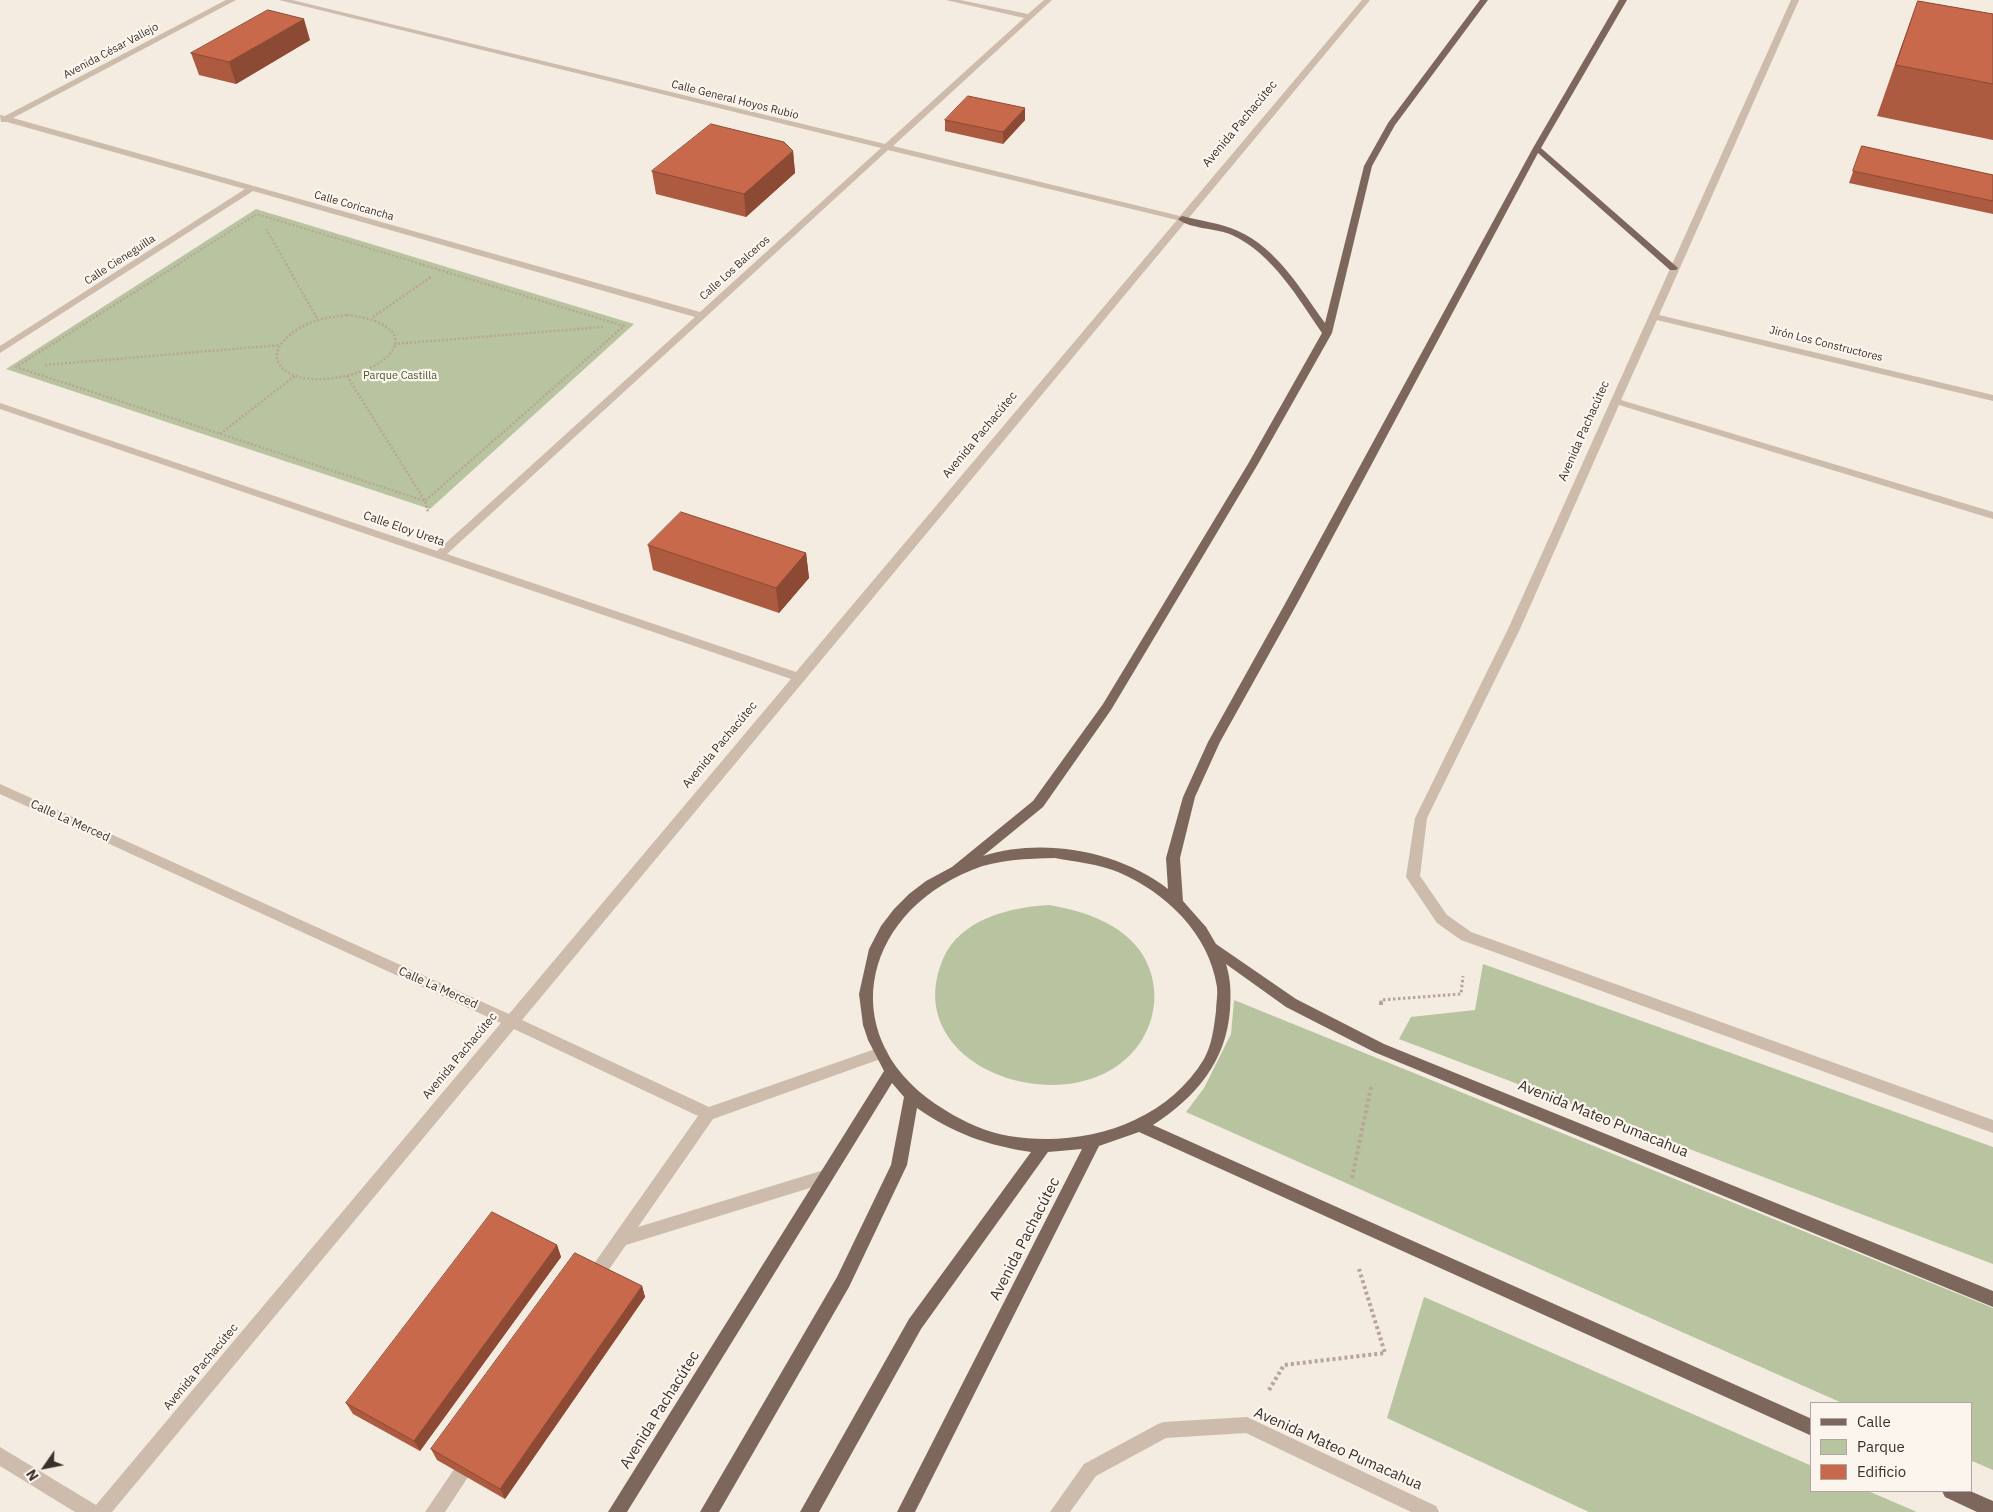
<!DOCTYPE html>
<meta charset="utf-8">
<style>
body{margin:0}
#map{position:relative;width:1993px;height:1512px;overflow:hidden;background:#f4ebe1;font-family:"IBM Plex Sans",sans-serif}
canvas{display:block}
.legend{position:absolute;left:1810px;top:1402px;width:162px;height:90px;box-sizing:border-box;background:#fbf5ee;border:1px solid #aea6a0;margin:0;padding:6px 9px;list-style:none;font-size:15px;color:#3b302b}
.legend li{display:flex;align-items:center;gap:10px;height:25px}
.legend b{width:25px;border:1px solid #aea6a0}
.north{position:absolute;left:20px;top:1442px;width:50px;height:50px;-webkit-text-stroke:4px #fbf5ee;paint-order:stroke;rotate:237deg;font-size:14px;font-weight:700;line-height:20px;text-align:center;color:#3b302b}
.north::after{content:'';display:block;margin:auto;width:18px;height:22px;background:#3b302b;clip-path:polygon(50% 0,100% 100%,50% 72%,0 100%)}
</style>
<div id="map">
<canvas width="1993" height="1512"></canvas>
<ul class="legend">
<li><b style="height:6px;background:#7d675c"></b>Calle</li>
<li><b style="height:14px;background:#b8c4a0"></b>Parque</li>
<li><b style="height:14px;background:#c8694b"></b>Edificio</li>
</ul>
<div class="north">N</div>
</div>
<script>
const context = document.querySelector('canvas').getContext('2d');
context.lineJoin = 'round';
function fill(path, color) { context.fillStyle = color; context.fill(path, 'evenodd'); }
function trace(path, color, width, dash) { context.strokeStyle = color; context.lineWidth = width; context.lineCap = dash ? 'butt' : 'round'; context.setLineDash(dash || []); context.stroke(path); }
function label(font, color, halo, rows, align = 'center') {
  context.font = font + ' "IBM Plex Sans",sans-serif'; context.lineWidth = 4.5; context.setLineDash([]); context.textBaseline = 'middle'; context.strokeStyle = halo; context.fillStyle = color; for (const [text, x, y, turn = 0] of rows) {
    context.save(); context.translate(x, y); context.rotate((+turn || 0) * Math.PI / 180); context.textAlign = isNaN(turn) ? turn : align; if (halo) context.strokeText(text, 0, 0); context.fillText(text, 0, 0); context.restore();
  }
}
const green = new Path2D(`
 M256,209L634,324L430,509L6,369Z
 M1049,905C1091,912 1141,930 1152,977C1157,999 1154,1018 1143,1038C1088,1132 894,1074 943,959C960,919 1011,907 1049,905Z
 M1483,964L1993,1147V1264L1399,1039L1411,1017L1475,1010Z
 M1234,1000L1993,1308V1470L1972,1461V1403H1842L1186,1112L1204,1088L1231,1034Z
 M1424,1297L1812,1466V1491H1868L1917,1512H1589L1387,1418Z`);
const pathFar3 = new Path2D(`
 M266,229L287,265
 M177,265L257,214L424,265`);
const pathFar2 = new Path2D(`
 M179,264L16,367L425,501L624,326L420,264
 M286,264L318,320
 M347,315C372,317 419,332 382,361C360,377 297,391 279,364C275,358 277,351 280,346C296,323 321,318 347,315Z
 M373,317L431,277
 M394,344L603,327
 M45,365L280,345
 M347,376L425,501L428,512
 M220,434L296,375`);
const pathFar1 = new Path2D(`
 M1381,1003V1000L1461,994L1463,976`);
const path = new Path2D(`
 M1381,1002V1006
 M1352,1178L1371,1087
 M1269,1390L1284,1365L1385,1353L1359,1269`);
const minor = new Path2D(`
 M226,0H236L13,118L700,312L881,148L279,0H292L885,144L1024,18L946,0H960L1028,14L1044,0H1052L893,146L1180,216L1362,0H1370L522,1020L709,1107L881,1047L886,1049L888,1053L886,1057L713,1119L638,1227L824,1170L829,1172L832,1177L829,1182L626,1245L603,1278L597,1280L591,1278L589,1273L591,1268L698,1116L514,1029L112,1512H75L0,1466V1447L96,1505L501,1023L0,794V784L509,1014L791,679L0,409V403L437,551L695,317L253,191L0,353V346L245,189L7,122H1L0,115L5,116ZM888,150L1177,220L796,672L447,554Z
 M1791,0H1799L1659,315L1993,395V401L1657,320L1621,400L1993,512V519L1619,405L1520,629L1427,818L1420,876L1447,915L1471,932L1993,1120V1133L1461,940L1437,923L1406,877L1415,818L1508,629Z
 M1247,1417L1436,1506L1439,1512H1411L1246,1433L1166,1438L1096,1476L1070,1512H1050L1084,1464L1158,1424L1164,1422Z
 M461,1465L467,1468L470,1474L445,1512H425L455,1468Z`);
const major = new Path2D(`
 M1480,0H1488L1395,125L1372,166L1332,333L1258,464L1111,710L1043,807L983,856C1043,837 1119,851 1168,889L1166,858L1183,797L1208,742L1286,602L1533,148L1619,0H1627L1541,148L1678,268L1676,270H1670L1538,153L1298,602L1220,742L1195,797L1180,858L1183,901L1206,927L1216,944L1296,999L1384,1044L1993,1291V1307L1374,1052L1286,1007L1226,964C1231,980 1231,994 1230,1010C1226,1062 1196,1097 1153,1125L1812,1419V1436L1139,1132L1099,1146L915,1512H897L1082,1149L1048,1152L921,1329L819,1512H800L909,1319L1031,1152C989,1146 952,1133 917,1108L907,1165L849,1287L719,1512H700L837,1277L891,1165L904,1097L892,1083L627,1512H608L884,1071L868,1040L863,1025L859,994L869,949L881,926L894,909L909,894L926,881L952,867L1033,801L1103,704L1248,464L1322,333C1298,298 1272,253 1232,235C1217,228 1189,229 1178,219L1182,216C1200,221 1221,223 1238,231C1277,248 1301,290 1325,323L1364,166L1388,123ZM1055,858C1076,862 1098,864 1118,872C1165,892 1209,933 1217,987C1218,995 1216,1003 1216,1011C1214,1027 1212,1045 1204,1059C1164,1125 1081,1148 1009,1136C986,1132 964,1122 945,1110C834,1043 858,916 972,870C998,859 1027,859 1055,858Z
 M1942,1491H1970L1993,1501V1512H1977L1945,1497Z`);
const wall = new Path2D(`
 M1918,1L1993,14V140L1877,116L1900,50Z
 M310,40L236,84L199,75L191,53Z
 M945,120H1025L1003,144L945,131Z
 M1862,146L1993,175V214L1849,183Z
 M793,151L795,173L746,217L656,194L652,171Z
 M648,545L806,553L809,578L779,613L653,570Z
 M557,1245L561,1257L420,1451L353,1414L346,1403Z
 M642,1286L645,1297L505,1499L437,1460L431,1449Z`);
const shadedWall = new Path2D(`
 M304,19L310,40L236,84L229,62Z
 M1025,108V120L1003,144V132Z
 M793,151L795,173L746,217L744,194Z
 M806,553L809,578L779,613L776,588Z
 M557,1245L561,1257L420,1451L414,1441Z
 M642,1286L645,1297L505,1499L500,1489Z`);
const building = new Path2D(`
 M1918,1L1993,14V84L1896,65Z
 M268,10L304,19L229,62L191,53Z
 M968,96L1025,108L1003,132L945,120Z
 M711,124L784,142L793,151L744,194L652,171Z
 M1862,146L1993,175V201L1853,171Z
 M681,512L806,553L776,588L648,545Z
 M492,1212L557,1245L414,1441L346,1403Z
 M575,1253L642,1286L500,1489L431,1449Z`);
const farStreetnames = [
 ["Avenida César Vallejo",111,51,-28],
 ["Calle General Hoyos Rubio",735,100,14],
 ["Calle Coricancha",354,206,16],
 ["Calle Cieneguilla",120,260,-33],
 ["Calle Los Balceros",735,268,-42],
 ["Jirón Los Constructores",1826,344,14]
];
const farParknames = [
 ["Parque Castilla",400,376]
];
const streetNames = [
 ["Avenida Pachacútec",1240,124,-50],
 ["Avenida Pachacútec",1584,431,-66],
 ["Avenida Pachacútec",980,435,-50],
 ["Calle Eloy Ureta",404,529,19],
 ["Avenida Pachacútec",720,745,-50],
 ["Calle La Merced",70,821,24],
 ["Calle La Merced",438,988,24],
 ["Avenida Pachacútec",460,1056,-50],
 ["Avenida Pachacútec",201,1367,-50]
];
const nearStreetnames = [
 ["Avenida Mateo Pumacahua",1603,1119,22],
 ["Avenida Pachacútec",1025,1239,-63],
 ["Avenida Pachacútec",660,1410,-58],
 ["Avenida Mateo Pumacahua",1338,1449,24]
];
fill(green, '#b8c4a0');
trace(pathFar3, '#b9a596', 2, [2, 2]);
trace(pathFar2, '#b9a596', 2.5, [2, 2]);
trace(pathFar1, '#b9a596', 3, [2.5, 2.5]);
trace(path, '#b9a596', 4, [3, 3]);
fill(minor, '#cdbbac');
fill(major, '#7d675c');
fill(wall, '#ac5a40');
fill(shadedWall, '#8c4a34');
fill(building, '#c8694b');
trace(building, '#8c4a34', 1);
label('11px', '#3b302b', '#fbf5ee', farStreetnames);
label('11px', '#4a5a2e', '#fbf5ee', farParknames);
label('12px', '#3b302b', '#fbf5ee', streetNames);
label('15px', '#3b302b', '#fbf5ee', nearStreetnames);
</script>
